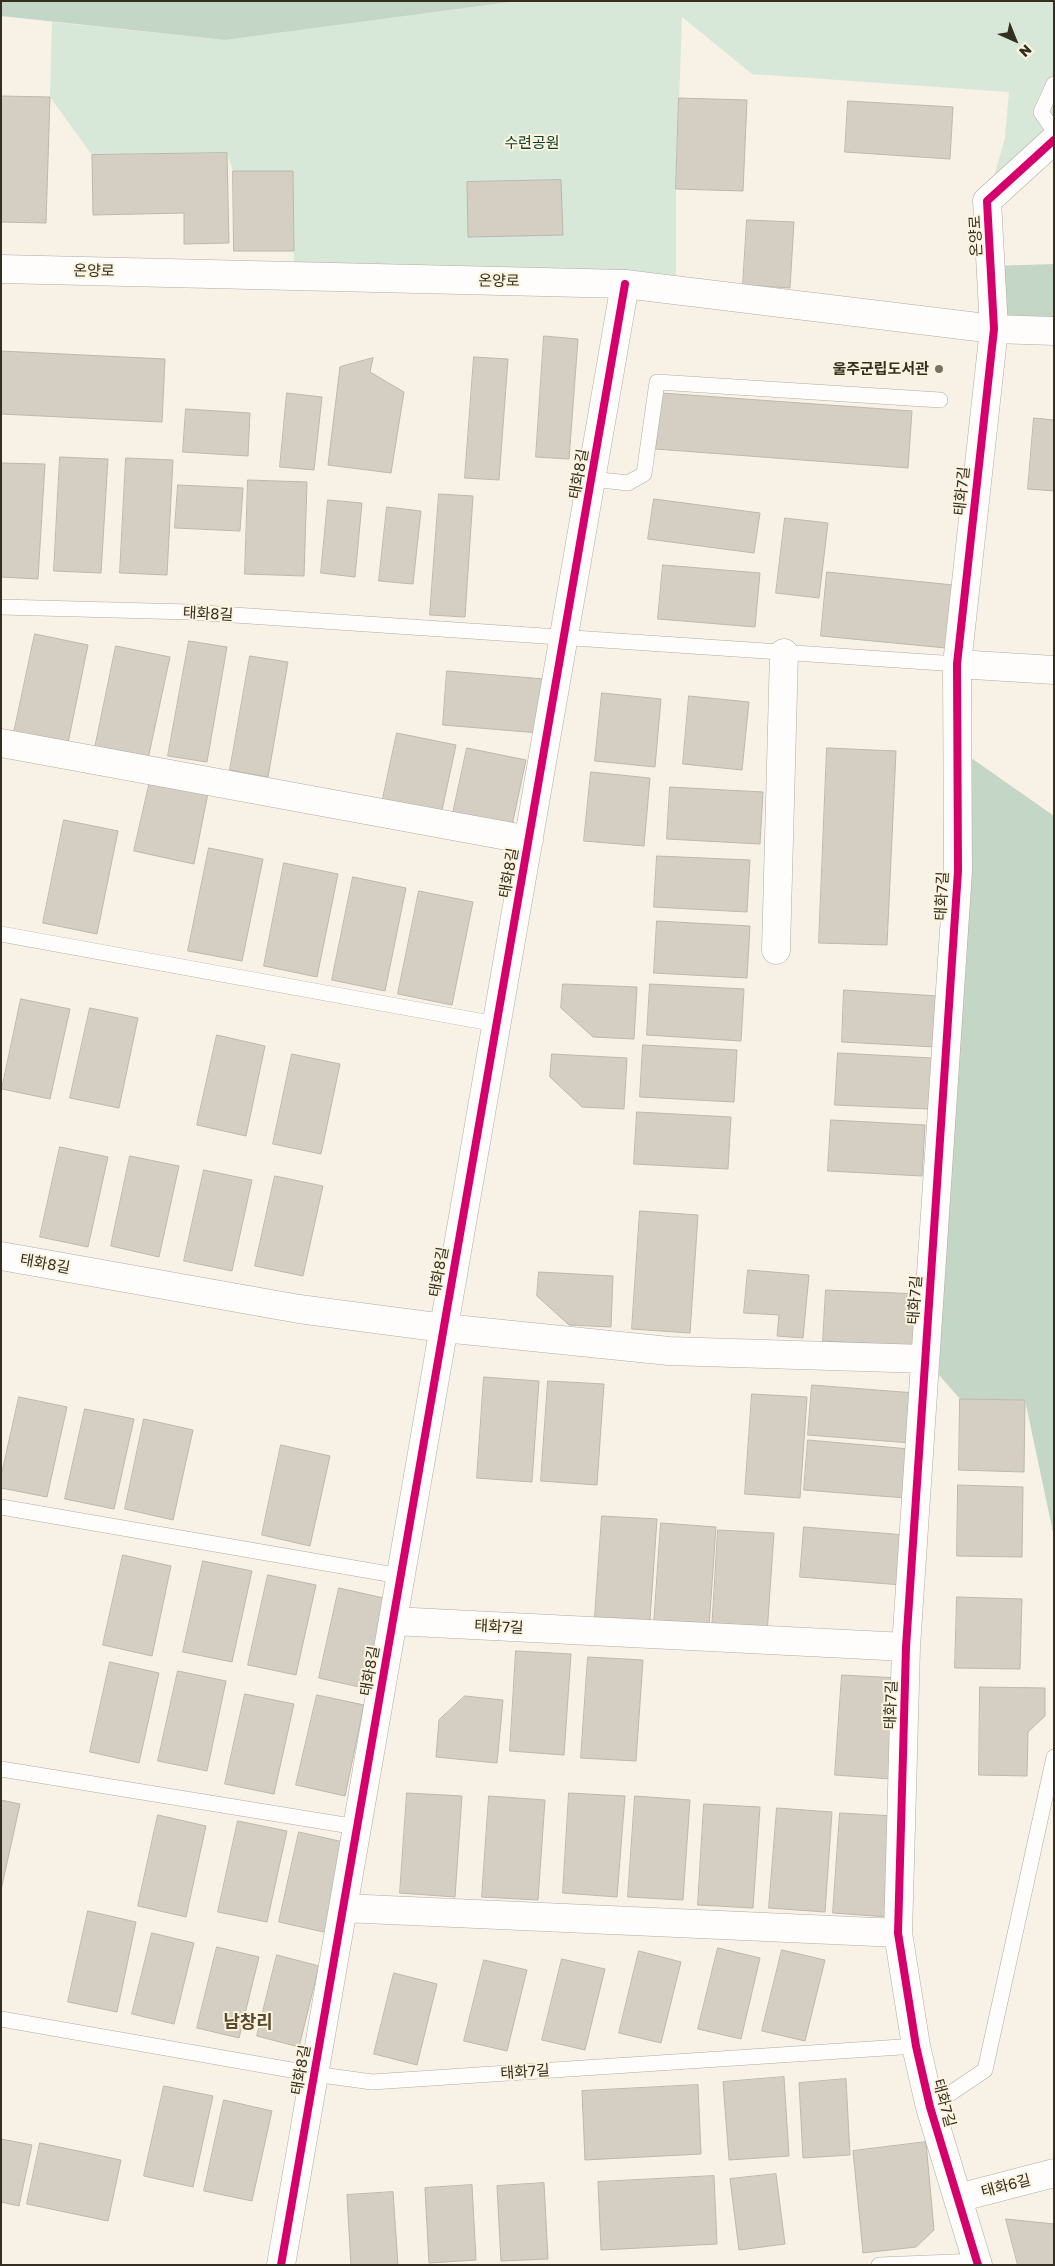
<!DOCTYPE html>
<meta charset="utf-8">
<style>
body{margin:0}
#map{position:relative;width:1055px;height:2266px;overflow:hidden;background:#f7f1e6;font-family:"Golos Text",sans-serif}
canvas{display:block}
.frame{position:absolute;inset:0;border:2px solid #332e21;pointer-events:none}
.north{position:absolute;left:990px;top:15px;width:50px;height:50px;-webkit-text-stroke:4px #fdf4e0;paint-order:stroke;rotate:136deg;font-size:14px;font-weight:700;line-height:20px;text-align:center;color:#332e21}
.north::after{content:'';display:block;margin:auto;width:18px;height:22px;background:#332e21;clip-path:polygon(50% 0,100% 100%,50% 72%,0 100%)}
</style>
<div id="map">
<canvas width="1055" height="2266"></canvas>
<div class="frame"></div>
<div class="north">N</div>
</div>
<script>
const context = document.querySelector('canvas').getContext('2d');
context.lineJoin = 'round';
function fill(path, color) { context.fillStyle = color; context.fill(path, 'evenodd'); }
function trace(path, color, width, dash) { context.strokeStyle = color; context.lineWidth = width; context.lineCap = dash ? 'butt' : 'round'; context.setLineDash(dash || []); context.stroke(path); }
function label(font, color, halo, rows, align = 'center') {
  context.font = font + ' "Golos Text","Noto Sans KR",sans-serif'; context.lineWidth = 4; context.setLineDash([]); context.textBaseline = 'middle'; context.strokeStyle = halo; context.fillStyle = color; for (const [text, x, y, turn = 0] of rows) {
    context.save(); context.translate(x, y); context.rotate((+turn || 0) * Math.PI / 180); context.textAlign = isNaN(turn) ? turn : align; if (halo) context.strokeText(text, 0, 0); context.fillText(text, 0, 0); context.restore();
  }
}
const green = new Path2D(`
 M518,1H1054V142L987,201L1005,138L1009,92L752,74L682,17L676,189V290L294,276L293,171H233L227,153L92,155L50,97L52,22L225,40Z`);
const forest = new Path2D(`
 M1,1H518L225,40L1,16Z
 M1054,264V331L994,329L991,266Z
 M957,748L1054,816V1537L1025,1400L960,1399L925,1359Z`);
const building = new Path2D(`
 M1,96L50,97L46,223L1,222Z
 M679,98L747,100L743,191L676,189Z
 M848,101L953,107L950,159L845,152Z
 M227,153L229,243L184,244V213L93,215L92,155Z
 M233,171H293L294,251H234Z
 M561,180L563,235L468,237L467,182Z
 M747,220L794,222L790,288L743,285Z
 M544,336L578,339L569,459L536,457Z
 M1,351L165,359L162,422L1,414Z
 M474,357L508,359L499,480L465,478Z
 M373,358L370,372L404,392L391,473L328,465L340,367Z
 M287,393L322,397L314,470L280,467Z
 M661,393L912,411L908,468L656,449Z
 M186,409L250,413L248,456L183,452Z
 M1034,418L1054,420V491L1028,489Z
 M60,457L108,459L101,573L54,571Z
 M126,458L173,460L167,575L120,573Z
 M1,463L45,464L38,579L1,577Z
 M248,480L307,482L304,576L245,574Z
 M178,485L243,488L240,531L175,528Z
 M439,494L473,496L465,617L430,615Z
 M654,499L760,513L754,553L648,539Z
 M328,500L362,503L355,577L321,573Z
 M387,507L421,511L413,584L379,581Z
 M785,518L828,523L819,598L776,593Z
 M663,565L760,573L755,627L658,619Z
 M827,572L953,585L946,648L821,636Z
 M35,634L88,645L67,748L13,737Z
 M189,641L227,647L207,762L168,756Z
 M116,646L170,657L148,759L95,748Z
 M250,656L288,662L268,777L230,770Z
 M447,671L544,679L539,733L443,725Z
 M602,693L661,699L655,767L595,761Z
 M689,696L749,702L742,770L683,764Z
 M397,733L456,745L441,815L382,803Z
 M467,748L526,760L511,830L452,818Z
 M827,748L896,751L887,945L819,943Z
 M591,772L650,778L644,846L584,841Z
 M150,781L208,793L194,864L134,851Z
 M670,787L763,792L760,844L667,839Z
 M64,820L118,831L97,934L43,923Z
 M209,848L263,859L242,961L188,951Z
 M657,856L750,860L747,912L654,907Z
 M284,863L338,874L317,977L264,966Z
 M353,877L406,888L385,991L332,980Z
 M419,891L473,902L452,1005L398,994Z
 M657,921L750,926L747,978L654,973Z
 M563,984L637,987L634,1039L593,1037L561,1008Z
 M650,984L744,989L741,1041L647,1035Z
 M844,990L938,996L935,1047L842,1042Z
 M21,999L70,1009L50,1099L2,1089Z
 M90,1008L138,1018L119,1108L70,1098Z
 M217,1035L265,1046L246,1136L197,1125Z
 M643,1045L737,1050L734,1102L640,1097Z
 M838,1053L932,1058L929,1109L835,1105Z
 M292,1054L340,1064L321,1154L273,1144Z
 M552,1054L627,1058L624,1109L582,1107L550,1077Z
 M637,1112L731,1117L728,1169L634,1164Z
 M831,1120L925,1125L922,1176L828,1171Z
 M60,1147L108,1157L88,1247L40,1237Z
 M130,1156L179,1166L159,1257L111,1246Z
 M204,1170L252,1180L232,1271L184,1261Z
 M275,1176L323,1186L303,1276L255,1266Z
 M640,1211L698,1215L690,1333L632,1329Z
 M748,1270L809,1275L803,1338L777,1336L779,1315L744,1313Z
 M539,1272L613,1276L611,1327L569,1325L537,1296Z
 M826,1290L920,1294L917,1346L823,1341Z
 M484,1377L539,1381L532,1482L477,1478Z
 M548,1381L604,1384L597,1485L541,1481Z
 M812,1385L915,1393L911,1443L808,1435Z
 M752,1394L807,1397L800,1498L745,1494Z
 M19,1397L67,1407L47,1497L1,1488V1477Z
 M960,1399L1025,1400L1024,1472L959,1470Z
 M85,1409L134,1419L114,1509L65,1499Z
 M144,1419L193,1430L173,1520L125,1509Z
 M808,1440L910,1449L906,1498L804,1490Z
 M281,1445L330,1456L310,1546L262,1535Z
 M958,1485L1023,1487L1022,1557L957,1556Z
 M602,1516L657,1519L650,1620L595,1617Z
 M661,1523L716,1527L709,1627L654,1624Z
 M804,1527L906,1535L902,1585L800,1577Z
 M718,1530L774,1533L767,1634L712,1630Z
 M123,1555L171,1566L152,1656L103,1645Z
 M203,1561L252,1571L232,1662L183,1652Z
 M268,1575L316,1585L296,1675L248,1665Z
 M339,1588L388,1599L368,1689L319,1678Z
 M957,1597L1022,1599L1020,1669L955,1668Z
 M516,1651L571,1654L564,1755L510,1751Z
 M588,1657L643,1660L636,1761L581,1758Z
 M110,1662L159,1673L139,1763L90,1752Z
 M178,1671L226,1681L207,1771L158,1761Z
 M842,1675L898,1678L891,1779L835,1775Z
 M980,1687L1045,1688V1716L1028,1732L1027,1776L979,1775Z
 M245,1694L294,1704L274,1794L225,1784Z
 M317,1695L364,1705L345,1796L296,1785Z
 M465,1696L503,1700L497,1763L436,1757L439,1720Z
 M407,1793L462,1796L455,1897L400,1893Z
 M569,1793L625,1796L617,1897L563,1893Z
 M489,1796L545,1800L538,1900L482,1897Z
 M635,1796L690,1800L683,1900L628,1897Z
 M1,1800L20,1804L1,1890Z
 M704,1804L760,1807L753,1908L698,1905Z
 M777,1808L832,1812L825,1912L769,1908Z
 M840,1813L895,1816L888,1917L833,1913Z
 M158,1815L206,1826L186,1917L138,1906Z
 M238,1821L287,1831L267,1922L218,1912Z
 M299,1832L348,1843L328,1933L279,1922Z
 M88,1911L136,1922L117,2012L68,2002Z
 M152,1933L194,1943L174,2024L132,2014Z
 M217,1947L259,1957L239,2038L197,2028Z
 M718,1948L760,1958L741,2039L698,2029Z
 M782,1950L825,1960L805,2041L762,2031Z
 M639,1951L681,1962L661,2043L619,2033Z
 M277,1955L319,1966L299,2047L257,2036Z
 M562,1959L605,1969L585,2050L542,2040Z
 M484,1960L527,1970L507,2051L464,2041Z
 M394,1973L437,1984L417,2065L374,2054Z
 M784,2077L789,2156L729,2160L723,2082Z
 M846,2079L850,2155L803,2158L799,2083Z
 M698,2085L701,2154L585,2160L582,2091Z
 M164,2086L213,2096L193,2187L144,2176Z
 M224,2100L272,2111L252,2201L204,2191Z
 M1,2139L32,2145L19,2206L1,2202Z
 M926,2142L934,2230L916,2247L863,2253L853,2151Z
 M40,2143L121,2160L108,2221L27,2204Z
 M776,2174L785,2244L739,2250L730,2179Z
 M714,2176L717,2244L601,2250L598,2182Z
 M544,2183L548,2259L501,2261L497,2186Z
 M472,2185L476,2260L429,2263L425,2188Z
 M393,2192L398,2265H351L347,2195Z
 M1006,2219L1054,2224V2265H1018Z`);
const service = new Path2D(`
 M1054,84L1041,112L1054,131
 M592,479L628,483L644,474L657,382L940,400
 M1,607L190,612L957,664
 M1,934L496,1024
 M1,1507L400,1576
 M1,1769L357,1827
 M1,2019L314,2074L372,2082L916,2046
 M930,2107L985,2070L1054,1757
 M879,2265L977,2261`);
const minor = new Path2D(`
 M957,664L1054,670
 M1,743L529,840
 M776,950L784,653
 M1,1256L299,1309L444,1328L669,1351L925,1359
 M393,1621L906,1647
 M343,1908L898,1933
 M958,2198L1054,2173
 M281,2265L625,284
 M978,2265L930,2107L916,2046L898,1933L906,1647L958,871L957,664L994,329L987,201L1054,140`);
const secondary = new Path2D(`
 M1,269L625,284L994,329L1054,331`);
const cycleway = new Path2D(`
 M281,2265L625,284
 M978,2265L930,2107L916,2046L898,1933L906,1647L958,871L957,664L994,329L987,201L1054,140`);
const markers = [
 [939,369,5,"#787266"]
];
const parkNames = [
 ["수련공원",532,143]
];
const streetNames = [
 ["온양로",976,236,-93],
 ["온양로",94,271,1],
 ["온양로",499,281,1],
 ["태화8길",579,474,-80],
 ["태화7길",962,491,-84],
 ["태화8길",208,614,3],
 ["태화8길",509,873,-80],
 ["태화7길",942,896,-87],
 ["태화8길",45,1264,10],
 ["태화8길",439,1272,-80],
 ["태화7길",915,1300,-86],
 ["태화7길",499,1627,3],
 ["태화8길",370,1671,-80],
 ["태화7길",891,1705,-88],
 ["태화8길",301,2070,-80],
 ["태화7길",525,2072,-4],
 ["태화7길",944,2103,75],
 ["태화6길",1006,2186,-15]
];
const poiNames = [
 ["울주군립도서관",929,369]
];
const quarterNames = [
 ["남창리",248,2022]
];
fill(green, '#d8e8d8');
fill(forest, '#c4d7c6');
fill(building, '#d4cec3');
trace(building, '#bdb7ac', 1);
trace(service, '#b1aca1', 16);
trace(minor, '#b1aca1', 29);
trace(secondary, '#b1aca1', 29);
trace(service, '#fefdfb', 15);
trace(minor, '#fefdfb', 28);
trace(secondary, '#fefdfb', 28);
trace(cycleway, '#d6006c', 8);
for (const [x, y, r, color] of markers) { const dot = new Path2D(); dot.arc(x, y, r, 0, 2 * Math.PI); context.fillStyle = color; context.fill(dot); trace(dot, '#fdf4e0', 2); }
label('15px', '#0f422c', '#fdf4e0', parkNames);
label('15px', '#332e21', '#fdf4e0', streetNames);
label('bold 15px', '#332e21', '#fdf4e0', poiNames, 'right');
label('bold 18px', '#56492c', '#fdf4e0', quarterNames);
</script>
